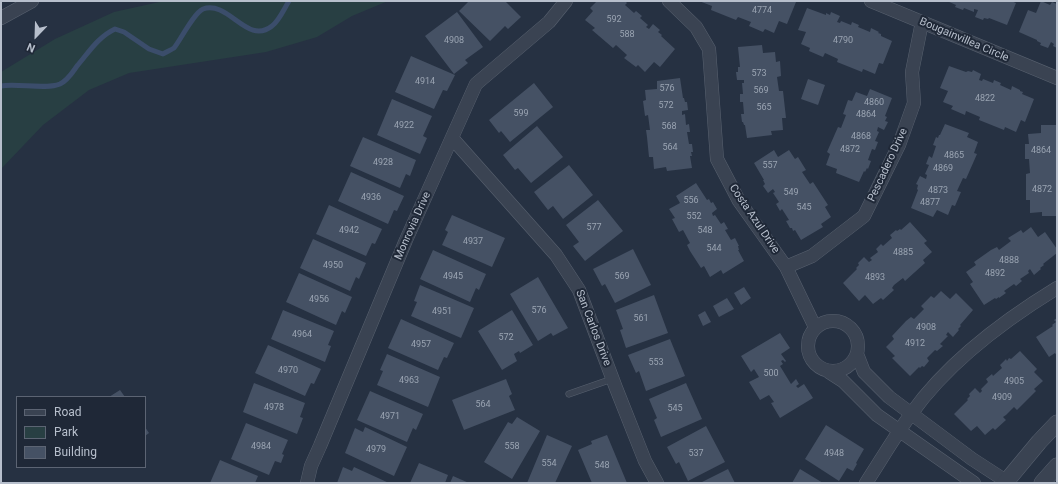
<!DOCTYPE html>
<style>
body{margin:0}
#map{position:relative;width:1058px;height:484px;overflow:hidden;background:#263142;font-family:Roboto,sans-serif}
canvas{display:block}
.frame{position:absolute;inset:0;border:2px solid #b7bfcc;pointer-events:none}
.legend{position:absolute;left:16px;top:396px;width:130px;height:72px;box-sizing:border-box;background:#1f2837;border:1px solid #5c6473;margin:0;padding:5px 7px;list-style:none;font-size:12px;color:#b7bfcc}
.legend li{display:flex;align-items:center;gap:8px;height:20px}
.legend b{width:20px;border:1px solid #5c6473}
.north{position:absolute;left:16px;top:16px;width:40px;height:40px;-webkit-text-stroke:3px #1f2837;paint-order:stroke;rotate:203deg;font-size:11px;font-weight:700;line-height:16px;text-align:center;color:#b7bfcc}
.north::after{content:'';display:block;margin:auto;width:14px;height:18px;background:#b7bfcc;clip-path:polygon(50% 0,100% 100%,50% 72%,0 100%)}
</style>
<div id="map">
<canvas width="1058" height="484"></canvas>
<div class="frame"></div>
<ul class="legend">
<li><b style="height:5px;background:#3a4352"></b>Road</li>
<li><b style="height:11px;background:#283f43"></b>Park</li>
<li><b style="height:11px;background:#455164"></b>Building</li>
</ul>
<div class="north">N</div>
</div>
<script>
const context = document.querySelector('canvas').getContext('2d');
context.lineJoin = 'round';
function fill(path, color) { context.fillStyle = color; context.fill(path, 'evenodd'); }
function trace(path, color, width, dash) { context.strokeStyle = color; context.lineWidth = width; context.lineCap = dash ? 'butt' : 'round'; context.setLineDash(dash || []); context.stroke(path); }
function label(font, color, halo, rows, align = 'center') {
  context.font = font + ' Roboto,sans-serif'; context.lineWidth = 4; context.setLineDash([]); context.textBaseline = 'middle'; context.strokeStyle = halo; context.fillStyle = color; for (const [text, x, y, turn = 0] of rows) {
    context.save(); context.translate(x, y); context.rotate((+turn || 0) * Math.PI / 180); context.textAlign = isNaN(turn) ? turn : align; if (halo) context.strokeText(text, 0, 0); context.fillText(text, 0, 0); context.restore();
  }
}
const green = new Path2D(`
 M164,1H388L352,16L317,37L266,52L129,73L89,90L43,125L1,169V72L55,39L114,12Z`);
const stream = new Path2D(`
 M1,86C17,83 46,90 60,84C68,80 72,73 77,66C89,52 98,37 115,29L124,32L149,49L163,54C166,52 171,50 174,48C181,39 194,13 203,9C229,0 247,46 272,26C279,21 284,9 289,1`);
const building = new Path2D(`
 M469,1H505L521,17L508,29L505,26L490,41L459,11Z
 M597,1H625L627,3L625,5L634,13L636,11L642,16L640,18L648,25L646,27L649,29L653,24L660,30L658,32L662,35L661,36L675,49L660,67L654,62L645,72L638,65L636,67L624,58L627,55L616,45L613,48L592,30L595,28L585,20L593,11L590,8Z
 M699,1H792L796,2L787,24L779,21L774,33L765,29L763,32L749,26L751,22L738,17L736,20L711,10L712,6Z
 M947,1H1011L1016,3L1007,25L989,18L988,19L984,18L983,20L975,17L978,10L974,9V12L964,8L963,10L955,7L956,5Z
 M1041,1L1050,5L1052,2L1057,4V48L1053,46L1054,44L1051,42L1048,48L1040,45L1041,43L1037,41V40L1019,32L1028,10L1036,13Z
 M807,8L826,15V13L830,15L831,12L840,16L837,22L840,23L841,21L851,25L852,22L859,25L858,27L870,32L871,28L879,32L878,33L881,34V36L892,41L883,64L879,63L875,74L863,69L862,72L837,62L838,59L825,53L823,57L809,51L810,48L801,44L806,32L798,30Z
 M457,12L483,47L465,60L468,63L454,74L425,36Z
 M762,45L763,53L775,52L776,62L780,61L781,76L777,77L779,91H783L786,118H782L783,130L771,131L772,135L747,138L745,125H744L743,122H742L741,114H744L743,102H740V94H743L742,83H744V80H737L736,72H738V67H740L738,47Z
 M411,56L455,75L447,91L443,90L434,109L395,92Z
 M949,66L966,72L968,71L972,72L973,70L981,74L979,80L982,81L983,79L993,83L994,80L1001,83L1000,85L1011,90L1012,86L1020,90V91L1023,92L1022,94L1034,99L1025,122L1021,120L1016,132L1005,127L1004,130L979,120L980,117L966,111L965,115L951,109L953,106L943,102L948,91L940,88Z
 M680,78L683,98H684L685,102H687L688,110L682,111V115L685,114L686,125L689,124L690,132H687L689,144H692L693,152H691L692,156H690L692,168L667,171L666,167L654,169L653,157H649L647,137L646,130H650L648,115L645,116L643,101L646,100L645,90L657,89V81Z
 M808,79L825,85L818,105L801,99Z
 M534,83L553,107L510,142L501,131L499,133L489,120Z
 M870,89L892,98L885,116L887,117L885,121L888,122L884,130L878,127L877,131L879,132L875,141L878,142L875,150L872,149L868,160L871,161L868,169L867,168L865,172L864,171L859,182L836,173L837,169L826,165L830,154L827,152L838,127L841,128L846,115L843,114L848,100L852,101L856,92L867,96Z
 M392,99L432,116L423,136L427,138L420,154L377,135Z
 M945,124L969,133L967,137L978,142L974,153L977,154L966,179L963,178L957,191L961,192L955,206L952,205L948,215L937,210L933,217L911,208L918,190L917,189L918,185L916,184L920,176L926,179L927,175L925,174L929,165L926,164L929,156L932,158L936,146L933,145L936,137L938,138L939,135H940Z
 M1041,125H1057V216H1042V212L1030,213V200H1026V174L1030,173L1029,159H1025V144H1029L1028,134L1041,133Z
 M537,126L563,157L531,183L518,168L515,170L503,155Z
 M363,137L416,160L410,176L406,174L400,188L350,166Z
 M774,150L778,157L789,150L795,159L798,157L806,170L802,172L810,184L813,182L828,205L825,207L831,217L821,224L823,227L801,240L795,230L793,231L792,228H790L786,221L789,220L782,209L780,211L776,204L779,202L773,193L775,192L773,189L768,193L763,186L765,184L763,180H764L754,163Z
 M569,165L593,195L563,219L553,206L548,210L534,192Z
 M351,172L404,196L397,211L394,210L388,224L338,201Z
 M696,183L707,200L709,199L711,203L713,202L717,209L712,213L713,216L715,215L721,224L724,222L728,229L725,230L731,240L735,238L739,246H738L739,250H738L744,261L723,274L721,270L710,277L704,266L701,268L690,251L687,245L690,243L683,230L679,232L672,219L675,218L669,209L680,203L676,196Z
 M598,200L623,231L585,261L573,246L579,242L566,225Z
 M329,205L382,229L375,244L372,243L366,256L316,234Z
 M452,215L505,238L492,267L442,245L448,232L445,230Z
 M910,222L927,241L924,243L932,252L923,260L925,263L905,281L903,278L894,285L892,288L894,290L883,300L881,298L873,304L865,295L859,301L843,283L857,269L856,268L859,265L858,263L864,257L869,262L872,260L870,258L878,252L876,249L881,244L883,246L892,238L890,235L896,230L897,231L900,229L901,230Z
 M1031,227L1038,237L1045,232L1057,249V253L1043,264L1044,265L1040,268L1041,269L1034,275L1030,269L1028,271L1029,273L1020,279L1022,281L1016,286L1014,284L1004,291L1006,293L999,298V297L996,299L995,298L984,305L970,284L973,282L966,272L976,265L974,262L991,250L997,247L999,250L1011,241L1008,238L1021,230L1023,233Z
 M313,239L366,263L359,279L356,277L350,291L300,268Z
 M633,249L651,285L615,303L605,284L602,286L593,269Z
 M433,250L486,274L479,290L476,288L470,302L420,279Z
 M299,273L352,297L345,313L342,311L336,325L286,302Z
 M538,277L568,328L553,336L551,333L538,341L510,294Z
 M420,285L474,308L461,338L411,316L417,302L414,301Z
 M744,287L751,298L741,305L734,293Z
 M941,291L950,299L956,293L973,310L960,325L961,326L958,329L959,330L953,337L948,332L946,335L948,336L940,344L943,346L937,351L935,350L927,358L929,361L924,367L922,366L920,368L919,367L910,376L892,358L895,356L886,347L894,339L892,336L906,321L911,317L914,319L924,309L921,306L931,296L934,298Z
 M654,295L668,333L626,348L620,330L623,329L616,310Z
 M727,298L734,309L719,317L713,306Z
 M283,310L334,331L328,345L331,346L325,362L271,339Z
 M512,310L533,345L520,353L519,351L514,354L517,361L502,370L478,331Z
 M705,311L711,322L703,326L698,315Z
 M1057,318V356L1055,353L1049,357L1036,337L1053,326L1052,325L1056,322L1054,320Z
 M401,319L454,343L447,358L444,357L438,370L388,348Z
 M780,333L790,348L781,354L786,361L785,362L783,360L781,361L783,364L780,366L791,384L796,379L799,384L796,386L798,388L804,384L813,398L780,418L771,403L774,402L769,395L760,400L749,382L759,377L754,369L751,372L741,356Z
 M670,339L685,376L646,391L639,371L636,373L628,355Z
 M268,345L321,369L314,384L311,383L305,396L255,373Z
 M1020,351L1037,369L1034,372L1043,381L1034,389L1036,391L1017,410L1014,407L1006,415L1003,417L1006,420L995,430L993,428L985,435L977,426L971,431L954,414L968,400L967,399L970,396L969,394L975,388L980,393L982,391L981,389L988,382L986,379L992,374L993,376L1002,368L1000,365L1006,359L1007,361L1009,358L1011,359Z
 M387,354L440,377L428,407L377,385L383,371L380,370Z
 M506,379L512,394L509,396L515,410L464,430L452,400Z
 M254,383L305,403L300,417L303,418L297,434L243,412Z
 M686,383L702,419L661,437L654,420L657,418L649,399Z
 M120,390L125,397H109Z
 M370,391L423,414L416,430L413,428L407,442L357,420Z
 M517,417L540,431L512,479L484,462L508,422L512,424Z
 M246,423L288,440L282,454L284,455L281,463L275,461L269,475L231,459Z
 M826,425L864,449L856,463L857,464L853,471L847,468L839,481L805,459Z
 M706,426L725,462L688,481L679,462L676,464L667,447Z
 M145,427L149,433L145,436Z
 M365,427L407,447L394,476L345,453L355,428L363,432Z
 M547,435L572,446L555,483H527Z
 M607,435L627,483H592L578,450L592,444L591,441Z
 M220,460L258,476L255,483H210Z
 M419,463L448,475L445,483H410Z
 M343,467L352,471L354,467L389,483H337Z
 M728,469L735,483H700Z
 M800,469L823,483H792Z
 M453,476L469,483H450Z`);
const service = new Path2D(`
 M569,394L612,379`);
const minor = new Path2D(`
 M669,1L696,27L709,49L717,159L739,201L786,267L815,327
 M871,1L1057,78
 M1,18L32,1
 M452,138L556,255L579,290L616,388L645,461L657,483
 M786,267L812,256L864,216L899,145L914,103L912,72L922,22
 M808 346a25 25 0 1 1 50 0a25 25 0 1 1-50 0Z
 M857,354L864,372L889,397L972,459L1009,483
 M829,372L843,381L877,415L974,483
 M307,483L311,466L320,446L406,240L476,84L549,22L566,1
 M866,483C881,460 895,436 911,414C948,362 1003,321 1057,288`);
const tertiary = new Path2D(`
 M1005,483L1039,442L1057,423
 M1042,483L1057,466`);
const numberNames = [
 ["4774",762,11],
 ["592",614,20],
 ["588",627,35],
 ["4908",454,41],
 ["4790",843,41],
 ["573",759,74],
 ["4914",425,82],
 ["576",667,89],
 ["569",761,91],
 ["4822",985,99],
 ["4860",874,103],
 ["572",666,106],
 ["565",764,108],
 ["599",521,114],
 ["4864",866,115],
 ["4922",404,126],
 ["568",669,127],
 ["4868",861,137],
 ["564",670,148],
 ["4872",850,150],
 ["4864",1041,151],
 ["4865",954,156],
 ["4928",383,163],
 ["557",770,166],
 ["4869",943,169],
 ["4872",1042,190],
 ["4873",938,191],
 ["549",791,193],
 ["4936",371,198],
 ["556",691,201],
 ["4877",930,203],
 ["545",804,208],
 ["552",694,217],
 ["577",594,228],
 ["4942",349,231],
 ["548",705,231],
 ["4937",473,242],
 ["544",714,249],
 ["4885",903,253],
 ["4888",1009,261],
 ["4950",333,266],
 ["4892",995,274],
 ["4945",453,277],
 ["569",622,277],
 ["4893",875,278],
 ["4956",319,300],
 ["576",539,311],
 ["4951",442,312],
 ["561",641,319],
 ["4908",926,328],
 ["4964",302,335],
 ["572",506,338],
 ["4912",915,344],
 ["4957",421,345],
 ["553",656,363],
 ["4970",288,371],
 ["500",771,374],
 ["4963",409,381],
 ["4905",1014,382],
 ["4909",1002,398],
 ["564",483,405],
 ["4978",274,408],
 ["545",675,409],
 ["4971",390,417],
 ["4984",261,447],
 ["558",512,447],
 ["4979",376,450],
 ["537",696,454],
 ["4948",834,454],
 ["554",549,464],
 ["548",602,466]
];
const streetNames = [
 ["Bougainvillea Circle",964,40,23],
 ["Pescadero Drive",888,165,-65],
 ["Costa Azul Drive",754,219,56],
 ["Monrovia Drive",413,226,-66],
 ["San Carlos Drive",593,328,69]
];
fill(green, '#283f43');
trace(stream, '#3b4d6b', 5);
fill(building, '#455164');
trace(service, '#58616f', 7);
trace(minor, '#58616f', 14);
trace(tertiary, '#58616f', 17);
trace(service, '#3a4352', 6);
trace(minor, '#3a4352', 13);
trace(tertiary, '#3a4352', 16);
label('9px', '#9aa4b2', null, numberNames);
label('11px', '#b7bfcc', '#1f2837', streetNames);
</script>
